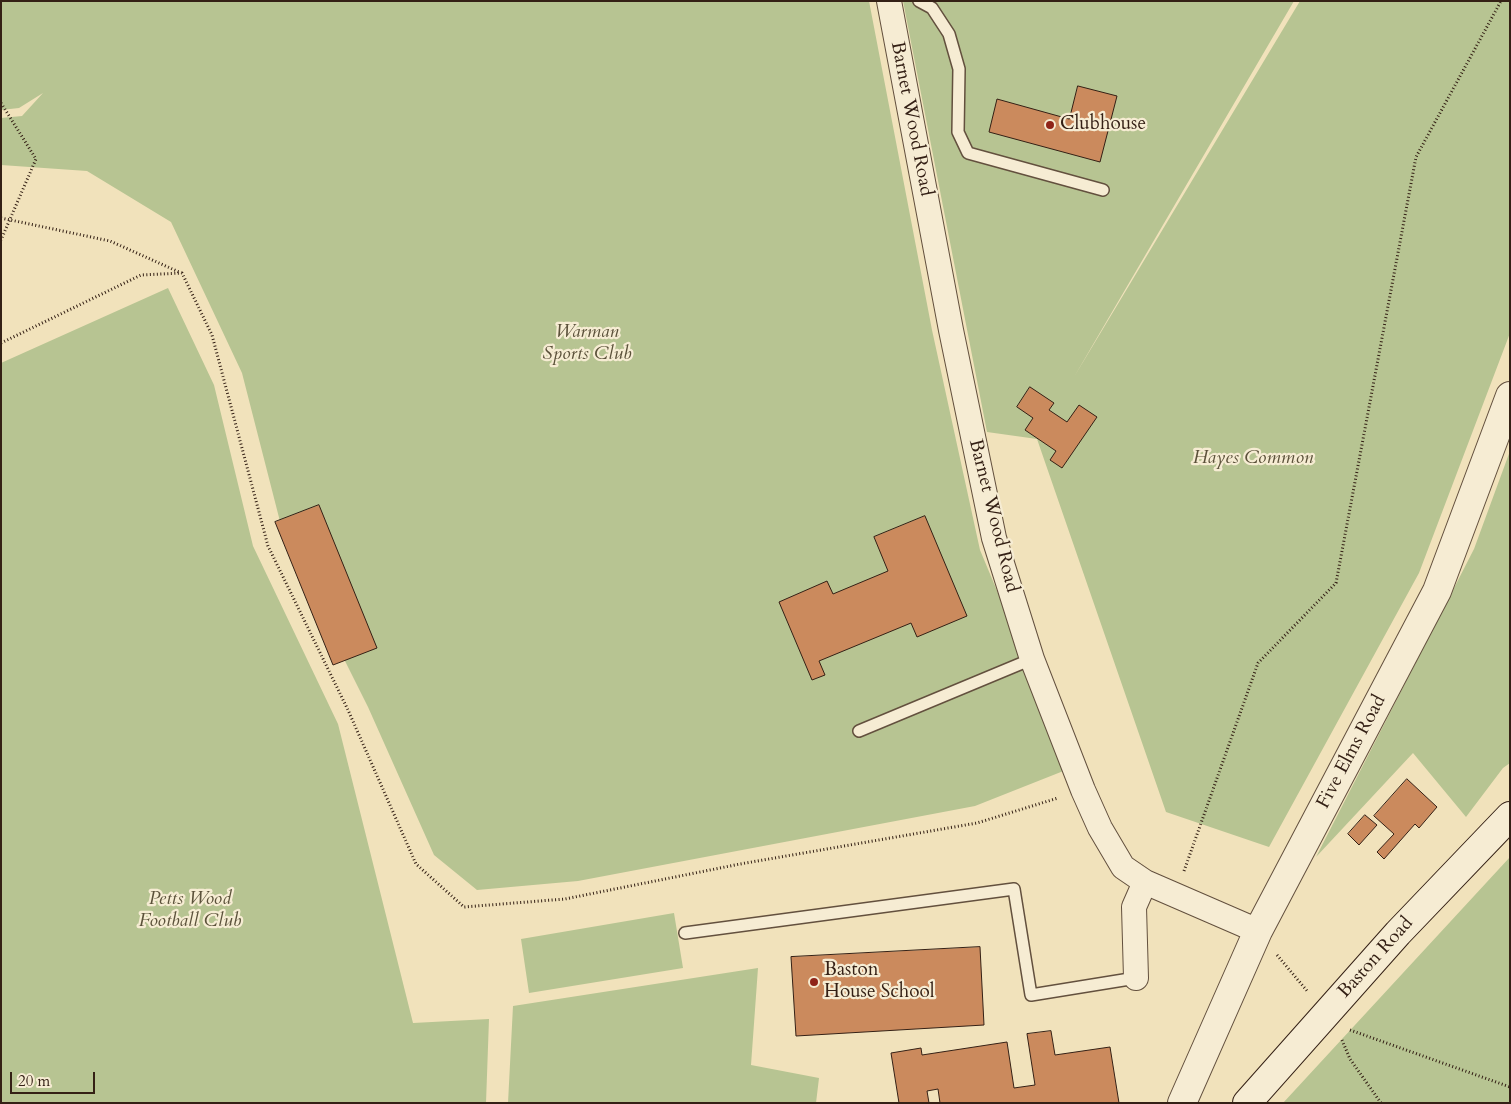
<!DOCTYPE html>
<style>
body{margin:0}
#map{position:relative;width:1511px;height:1104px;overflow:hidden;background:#f1e2bb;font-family:Cardo,serif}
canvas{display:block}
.frame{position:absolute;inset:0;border:2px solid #342015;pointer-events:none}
.scale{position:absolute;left:10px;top:1072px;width:85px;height:22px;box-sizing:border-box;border:2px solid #342015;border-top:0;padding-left:6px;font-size:15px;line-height:18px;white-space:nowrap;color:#342015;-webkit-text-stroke:4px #f6ecd3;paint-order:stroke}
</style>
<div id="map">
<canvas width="1511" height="1104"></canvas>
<div class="frame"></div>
<div class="scale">20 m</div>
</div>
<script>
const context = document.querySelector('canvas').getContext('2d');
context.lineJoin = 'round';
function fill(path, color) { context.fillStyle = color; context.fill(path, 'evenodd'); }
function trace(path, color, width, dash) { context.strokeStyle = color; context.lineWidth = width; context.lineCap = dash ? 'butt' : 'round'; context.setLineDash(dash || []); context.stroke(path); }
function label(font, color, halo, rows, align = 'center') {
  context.font = font + ' Cardo,serif'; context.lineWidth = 4.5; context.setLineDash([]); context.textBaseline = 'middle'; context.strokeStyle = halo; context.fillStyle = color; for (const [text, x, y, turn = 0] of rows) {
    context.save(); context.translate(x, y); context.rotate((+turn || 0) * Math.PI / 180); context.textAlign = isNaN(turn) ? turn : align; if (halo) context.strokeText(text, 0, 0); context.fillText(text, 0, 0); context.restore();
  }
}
const green = new Path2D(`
 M1,1H869L932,330L980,550L1071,768L975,806L578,881L477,890L434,855L368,707L285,541L242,373L171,222L87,171L1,165V118L22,116L43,93L19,108L1,110Z
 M903,1H1294L1074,377L1300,1H1510V333L1419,573L1269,847L1166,812L1037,439L987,432Z
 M168,288L214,385L253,546L338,724L413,1023L489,1019L486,1103H1V363Z
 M1510,451V763L1503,768L1466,817L1413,753L1316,857L1474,549Z
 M1510,857V1103H1283Z
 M674,913L683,968L529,993L521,939Z
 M758,968L751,1065L819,1078L816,1103H508L513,1006Z`);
const building = new Path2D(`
 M1078,86L1117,96L1100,162L989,132L997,99L1069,119Z
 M1030,387L1054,403L1049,410L1067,422L1079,405L1097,417L1062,468L1050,460L1056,451L1025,430L1033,418L1017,407Z
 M319,505L377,648L333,665L275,522Z
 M925,516L967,616L917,637L911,623L819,661L825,675L812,680L779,602L827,581L833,594L888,571L874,537Z
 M1407,779L1437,807L1419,828L1415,824L1384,859L1377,852L1394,834L1374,816Z
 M1365,815L1377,825L1359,845L1348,834Z
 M980,947L984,1025L796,1036L791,957Z
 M1051,1031L1055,1055L1110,1047L1119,1103H940L938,1089L927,1091L929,1103H899L891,1053L921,1048L922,1055L1007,1042L1014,1088L1035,1085L1027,1034Z`);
const path = new Path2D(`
 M1,103L36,159L1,240
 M1,218L110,241L179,272
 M1,343L141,275L182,273L212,335L268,546L348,710L416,864L464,907L565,899L740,864L977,823L1058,798
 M1184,871L1258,663L1336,583L1416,157L1501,1
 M1277,955L1308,992
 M1350,1030L1510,1087
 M1342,1040L1350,1059L1381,1103`);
const service = new Path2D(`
 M919,1L932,8L949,34L959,69L958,132L968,153L1103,190
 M859,731L1032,659
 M685,933L1014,889L1031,995L1136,978`);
const minor = new Path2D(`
 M889,1L951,330L994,538L1032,659L1083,790L1100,828L1123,867L1145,882L1258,931
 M1136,978L1134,907L1145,882`);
const tertiary = new Path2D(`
 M1182,1103L1258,931L1437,591L1510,396`);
const secondary = new Path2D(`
 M1247,1103L1398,933L1510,816`);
const markers = [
 [1050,125,5,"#8f2418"],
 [814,982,5,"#8f2418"]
];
const streetNames = [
 ["Barnet Wood Road",911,119,79],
 ["Barnet Wood Road",993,516,76],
 ["Five Elms Road",1352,752,-62],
 ["Baston Road",1376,958,-48]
];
const poiNames = [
 ["Clubhouse",1060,125],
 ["Baston",824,971],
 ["House School",824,993]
];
const parkNames = [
 ["Warman",587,333],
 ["Sports Club",587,355],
 ["Hayes Common",1253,459],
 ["Petts Wood",190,900],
 ["Football Club",190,922]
];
fill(green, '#b7c492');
fill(building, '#cb8a5d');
trace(building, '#342015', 1);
trace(service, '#63503e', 14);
trace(minor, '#63503e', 26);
trace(tertiary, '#63503e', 30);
trace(secondary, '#342015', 30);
trace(path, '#342015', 3, [1, 2.5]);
trace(service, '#f6ecd3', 11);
trace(minor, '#f6ecd3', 24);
trace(tertiary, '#f6ecd3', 28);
trace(secondary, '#f6ecd3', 28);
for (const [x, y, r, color] of markers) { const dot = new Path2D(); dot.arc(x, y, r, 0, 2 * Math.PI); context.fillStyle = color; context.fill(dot); trace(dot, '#f6ecd3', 2); }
label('19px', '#342015', '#f6ecd3', streetNames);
label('19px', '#342015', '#f6ecd3', poiNames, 'left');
label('italic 19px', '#5b513a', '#f6ecd3', parkNames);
</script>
